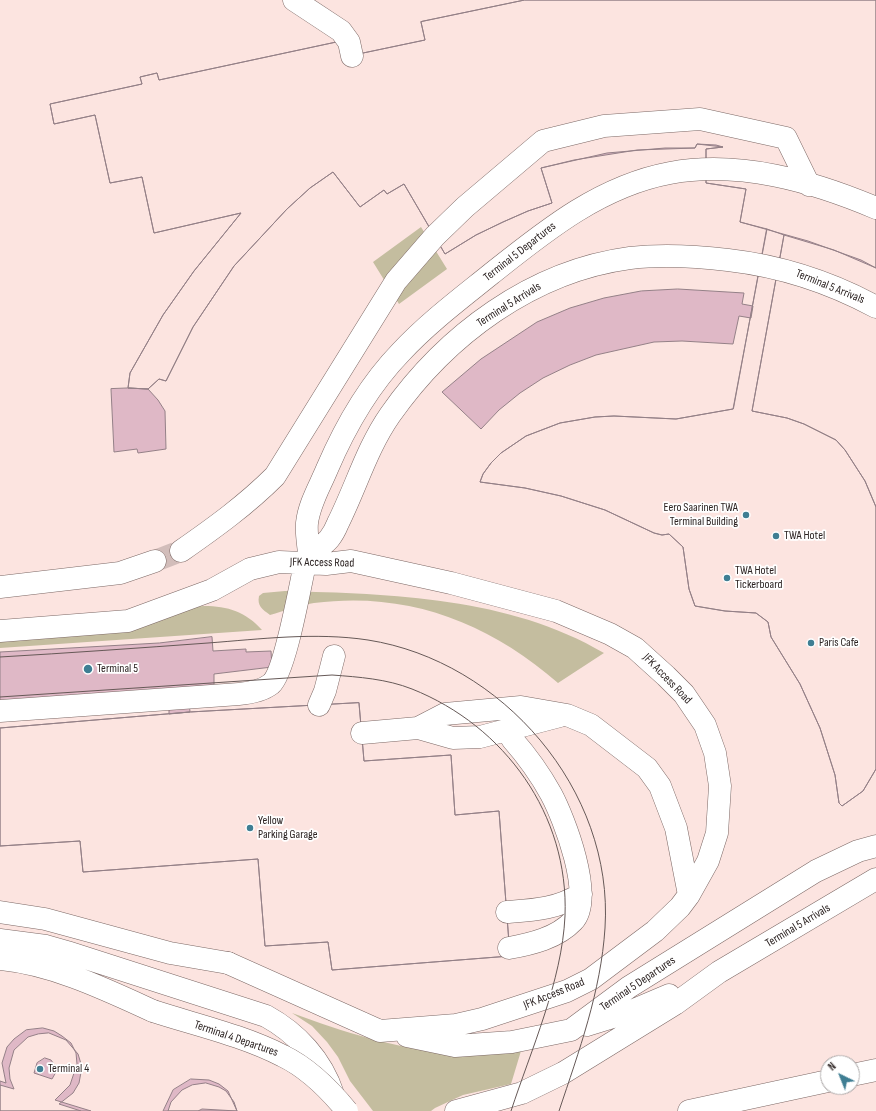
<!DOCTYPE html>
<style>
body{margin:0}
#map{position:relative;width:876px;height:1111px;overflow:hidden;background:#fce4e0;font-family:"Sofia Sans Condensed",sans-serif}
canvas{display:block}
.north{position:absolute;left:820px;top:1055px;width:40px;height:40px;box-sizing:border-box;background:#fff;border:1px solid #aba7a7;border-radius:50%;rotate:317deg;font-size:11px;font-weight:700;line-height:16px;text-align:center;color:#2c2322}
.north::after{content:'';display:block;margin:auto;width:14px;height:18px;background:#3f7e93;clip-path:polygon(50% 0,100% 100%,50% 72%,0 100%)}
</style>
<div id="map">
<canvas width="876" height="1111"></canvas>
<div class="north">N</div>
</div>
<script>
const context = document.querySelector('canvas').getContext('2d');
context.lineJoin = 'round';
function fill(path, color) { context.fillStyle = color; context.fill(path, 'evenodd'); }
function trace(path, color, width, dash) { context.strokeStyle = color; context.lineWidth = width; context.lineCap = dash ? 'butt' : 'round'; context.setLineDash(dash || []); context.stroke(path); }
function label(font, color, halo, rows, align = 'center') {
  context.font = font + ' "Sofia Sans Condensed",sans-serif'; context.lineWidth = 3.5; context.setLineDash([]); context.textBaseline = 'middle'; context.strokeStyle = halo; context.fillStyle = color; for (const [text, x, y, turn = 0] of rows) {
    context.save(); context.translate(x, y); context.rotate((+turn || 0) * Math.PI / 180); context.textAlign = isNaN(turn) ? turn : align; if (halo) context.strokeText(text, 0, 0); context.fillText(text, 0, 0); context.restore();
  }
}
const green = new Path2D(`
 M421,227L447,269L399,304L373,262Z
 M285,591C392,594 509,597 604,653L558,683C488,622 407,591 314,603C299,605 284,611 270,615C262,609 257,606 259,596L263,593Z
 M204,606C228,606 246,612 262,630L0,648V621Z
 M292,1013C344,1032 396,1049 451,1053C474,1055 498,1052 521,1051L511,1084L463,1095L435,1108L431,1111H373L350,1081L338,1057L327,1042L312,1026Z`);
const building = new Path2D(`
 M525,0H876V268L834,250L784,235L752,411L787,418L804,424L836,440L845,450L865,481L876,507V769L863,791L842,806L839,803L835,775L820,728L800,684L771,637L768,622L756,613L725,611L695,606L689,589L683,547L669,534L662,535L654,533L605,510L561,496L525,488L480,482L483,474L491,463L501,453L526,436L560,423L595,417L614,416L676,419L733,409L767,229L740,222L746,189L706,183V149L723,147L697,144L695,148L637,150L574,160L541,168L552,203L528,211L503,222L476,235L445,254L404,184L387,194L384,190L360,207L333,172L310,188L287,209L234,266L193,327L166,381L159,379L148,389L128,388L130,373L163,315L194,271L241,213L154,233L142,177L110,183L95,115L54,124L50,104L142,84L140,77L157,73L159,80L341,41L344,57L425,40L421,22Z
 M525,0H876V268L861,260L808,241L740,222L746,189L706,183V149L723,147L716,145L697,144L695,148H665L607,153L541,168L552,203L528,211L503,222L476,235L445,254L404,184L387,194L384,190L360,207L333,172L310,188L287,209L234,266L193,327L166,381L159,379L148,389L128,388L130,373L163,315L194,271L241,213L154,233L142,177L110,183L95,115L54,124L50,104L142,84L140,77L157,73L159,80L341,41L344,57L425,40L421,22Z
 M767,229L784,235L752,411L787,418L804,424L836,440L845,450L865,481L876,507V769L863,791L842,806L839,803L835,775L820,728L800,684L771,637L768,622L756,613L725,611L695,606L689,589L683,547L669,534L662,535L654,533L605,510L561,496L525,488L480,482L483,474L491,463L501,453L526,436L560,423L595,417L614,416L676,419L733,409Z
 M678,289L744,293L742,304L753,306L751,318L739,316L733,344L682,341L654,342L596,355L570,365L543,378L520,393L499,410L481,429L442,392L481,359L537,322L570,308L604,298L641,291Z
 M128,388L148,389L158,400L165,411L166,449L138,453L137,449L114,452L111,389Z
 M212,637L213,651L246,649V652L271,651L272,667L214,674V685L188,687L190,712L169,714V689L0,702V652L159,643Z
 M359,703L364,761L451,755L455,815L499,811L510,956L332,970L328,942L265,946L258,859L83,872L80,841L0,846V728L190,712Z
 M359,703L364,761L451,755L455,815L499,811L510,956L332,970L328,942L265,946L258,859L83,872L80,841L0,846V728L190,712Z
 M43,1028L54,1031L62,1036L71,1043L76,1053L77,1064L70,1085L55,1100L91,1111H0V1081L6,1083L2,1063L7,1047L14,1039L26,1030Z
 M49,1033L66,1040L78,1054L82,1067L79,1083L73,1093L59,1104L81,1111H0V1085L14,1089L10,1079L9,1068L14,1050L28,1037L38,1034ZM45,1058L51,1060L56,1067V1072L52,1079L34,1073L37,1063Z
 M191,1079L209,1080L219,1084L228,1091L237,1111H163L173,1090Z
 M206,1083L219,1087L226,1091L234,1102L237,1111L202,1109L198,1111H168L171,1102L182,1090L192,1085Z`);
const minorTunnel = new Path2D(`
 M155,561L181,551`);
const minor = new Path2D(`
 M294,0L341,31L349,42L352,56
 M181,551C214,528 246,505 275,476L396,281L435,236L465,207L543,141L604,126L700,119L786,138L809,185
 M309,553C308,543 306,532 307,523C309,504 320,486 327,469C345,427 369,385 401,352C428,323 460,299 491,274C545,231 600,186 670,173C739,160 812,181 876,208
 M0,587L120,573L155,561
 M0,631L128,621L212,590L250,569L279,562L326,564L351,561L451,583L556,611L610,634L635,648L666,676L684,694L705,725L715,753L720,786L717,833L708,861L689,895L680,907L655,931L591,979L567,991L482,1019L456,1025L380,1031L228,963
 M319,705L325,691L334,656
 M0,711L239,694C250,693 262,691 271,684C285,672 300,586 305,564C312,545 319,551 329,539C333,534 336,528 338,523C356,487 367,448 390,415C446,335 532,271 630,258C663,254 695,256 728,260C780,266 830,282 876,307
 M418,728L445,714L521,707L567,715L591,725L647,768L660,786L676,828L689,895
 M362,733L418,728L453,738L480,737L560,716
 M507,912C534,910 557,909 581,894
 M509,948C531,944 557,938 573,921C595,898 564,818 551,794C540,774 527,756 512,739
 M587,1025L629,1012L669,995
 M407,1036L455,1046L512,1042L571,1030L629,987L816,871L858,851L876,846
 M852,1075L876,1070
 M456,1111L522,1093L563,1073L675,1004L719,972L876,879
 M689,1111L828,1081`);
const highway = new Path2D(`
 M0,912L45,919L170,953L228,963
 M0,940L46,946L67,952L266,1016C297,1033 322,1060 333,1094
 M0,959C53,964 105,989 153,1011`);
const tram = new Path2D(`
 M0,657C69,653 139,648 208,643C261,639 315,632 368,640C502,661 614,790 605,928C601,991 579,1051 559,1111
 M0,697L332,675C359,677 387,679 412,689C505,726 569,815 565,916C562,981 531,1050 511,1111`);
const minorBridge = new Path2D(`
 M153,1011C196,1025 242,1035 283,1056C308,1068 329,1089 347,1111`);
const markers = [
 [746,515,4,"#3f7e93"],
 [776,536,4,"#3f7e93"],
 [727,578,4,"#3f7e93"],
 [811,643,4,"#3f7e93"],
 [88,669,5,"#3f7e93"],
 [250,828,4,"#3f7e93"],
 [40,1069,4,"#3f7e93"]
];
const streetNames = [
 ["Terminal 5 Departures",520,252,-38],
 ["Terminal 5 Arrivals",830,287,22],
 ["Terminal 5 Arrivals",509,305,-32],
 ["JFK Access Road",322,563,1],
 ["JFK Access Road",667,679,46],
 ["Terminal 5 Arrivals",798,926,-31],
 ["Terminal 5 Departures",638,984,-34],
 ["JFK Access Road",554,994,-22],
 ["Terminal 4 Departures",236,1039,19]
];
const poiNames = [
 ["Eero Saarinen TWA",738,508,"right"],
 ["Terminal Building",738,522,"right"],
 ["TWA Hotel",784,536],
 ["TWA Hotel",735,571],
 ["Tickerboard",735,585],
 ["Paris Cafe",819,643],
 ["Terminal 5",97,669],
 ["Yellow",258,821],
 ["Parking Garage",258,835],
 ["Terminal 4",48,1069]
];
fill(green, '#c4bd9f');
fill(building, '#dfb8c6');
trace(building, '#948087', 1);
trace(minorTunnel, '#d2bdba', 22, [22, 11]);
trace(minor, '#7c6865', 23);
trace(highway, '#7c6865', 23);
trace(minor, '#fff', 22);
trace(highway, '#fff', 22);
trace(tram, '#665957', 1);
trace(minorBridge, '#7c6865', 23, []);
trace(minorBridge, '#fff', 22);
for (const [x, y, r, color] of markers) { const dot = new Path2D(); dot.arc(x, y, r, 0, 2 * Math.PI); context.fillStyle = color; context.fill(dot); trace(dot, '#fff', 1.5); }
label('12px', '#2c2322', '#fff', streetNames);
label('12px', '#2c2322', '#fff', poiNames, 'left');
</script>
